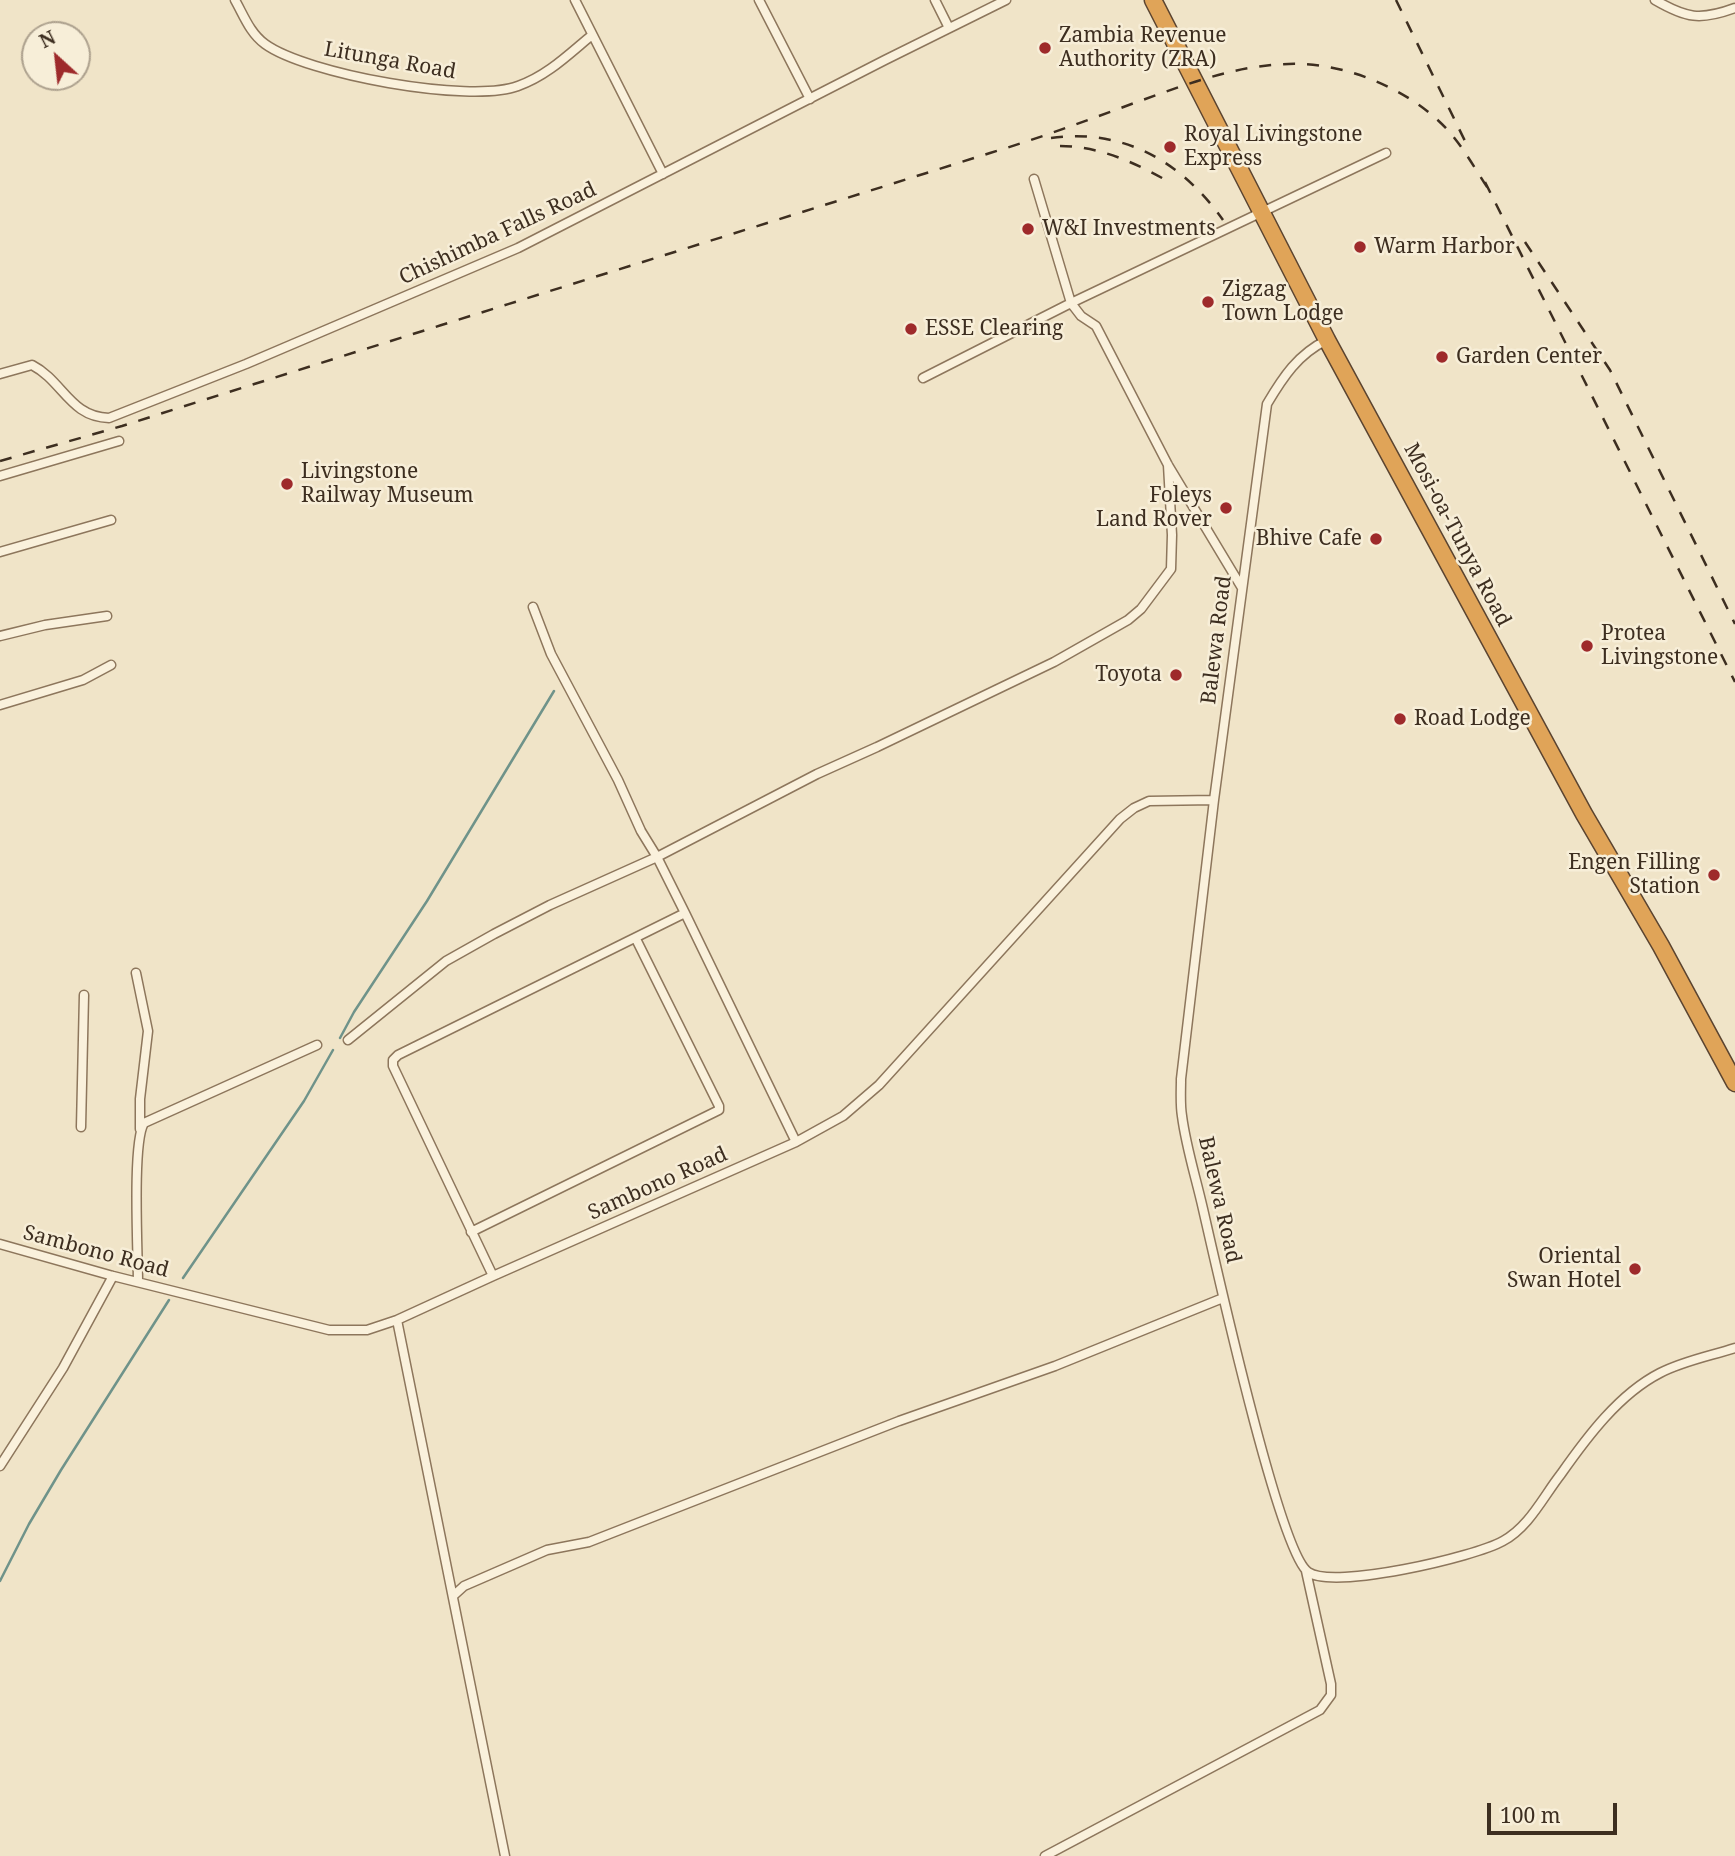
<!DOCTYPE html>
<style>
body{margin:0}
#map{position:relative;width:1735px;height:1856px;overflow:hidden;background:#f0e4c8;font-family:"Noto Serif",serif}
canvas{display:block}
.north{position:absolute;left:21px;top:21px;width:70px;height:70px;box-sizing:border-box;background:#f7eed8;border:2px solid #ada18e;border-radius:50%;rotate:333deg;font-size:19px;font-weight:700;line-height:28px;text-align:center;color:#3d2e20}
.north::after{content:'';display:block;margin:auto;width:24px;height:32px;background:#9e2a2b;clip-path:polygon(50% 0,100% 100%,50% 72%,0 100%)}
.scale{position:absolute;left:1487px;top:1803px;width:130px;height:32px;box-sizing:border-box;border:4px solid #3d2e20;border-top:0;padding-left:9px;font-size:21px;line-height:24px;white-space:nowrap;color:#3d2e20;-webkit-text-stroke:5px #f7eed8;paint-order:stroke}
</style>
<div id="map">
<canvas width="1735" height="1856"></canvas>
<div class="north">N</div>
<div class="scale">100 m</div>
</div>
<script>
const context = document.querySelector('canvas').getContext('2d');
context.lineJoin = 'round';
function trace(path, color, width, dash) { context.strokeStyle = color; context.lineWidth = width; context.lineCap = dash ? 'butt' : 'round'; context.setLineDash(dash || []); context.stroke(path); }
function label(font, color, halo, rows, align = 'center') {
  context.font = font + ' "Noto Serif",serif'; context.lineWidth = 5; context.setLineDash([]); context.textBaseline = 'middle'; context.strokeStyle = halo; context.fillStyle = color; for (const [text, x, y, turn = 0] of rows) {
    context.save(); context.translate(x, y); context.rotate((+turn || 0) * Math.PI / 180); context.textAlign = isNaN(turn) ? turn : align; if (halo) context.strokeText(text, 0, 0); context.fillText(text, 0, 0); context.restore();
  }
}
const stream = new Path2D(`
 M340,1038L354,1012L427,901L554,691
 M183,1278L304,1101L333,1050
 M0,1581L29,1524L61,1470L169,1300`);
const street = new Path2D(`
 M235,0C244,16 250,33 265,44C306,74 470,104 518,86C547,76 569,54 592,35
 M575,0L663,174
 M759,0L810,99
 M935,0L949,28
 M1655,0C1686,18 1700,21 1735,8
 M1034,179L1071,303L1081,316L1096,326L1168,465L1242,588
 M1327,340C1298,354 1283,377 1267,404L1214,800L1181,1079C1181,1091 1180,1104 1182,1116C1186,1147 1196,1178 1203,1209C1215,1261 1279,1551 1308,1572C1333,1590 1475,1557 1503,1541C1529,1527 1543,1497 1561,1474C1587,1437 1619,1394 1660,1373C1683,1361 1710,1356 1735,1348
 M0,374L32,365C63,381 70,417 109,418L246,364L518,248L885,60L1006,0
 M923,378L1071,303L1386,153
 M0,476L119,441
 M0,552L111,520
 M533,607L551,654L618,780L641,831L657,857L685,913L796,1142
 M0,636L45,625L107,616
 M0,705L83,680L111,665
 M136,973L148,1031L140,1099V1129
 M348,1040L446,961L494,934L550,905L657,857L817,774L877,747L1054,662L1128,620L1141,609L1171,569L1172,535L1168,465
 M81,1127L84,995
 M471,1232L719,1110V1106L636,939
 M0,1244L113,1276L329,1330H367L397,1320L493,1276L796,1142L843,1116L879,1085L1120,819L1134,808L1149,801L1214,800
 M493,1276L393,1066V1060L398,1055L685,913
 M138,1282C138,1252 132,1143 144,1123L317,1045
 M397,1320L505,1856
 M0,1466L63,1368L113,1276
 M453,1596L464,1586L547,1550L589,1542L899,1421L1055,1366L1223,1298
 M1045,1856L1320,1710L1331,1695V1684L1306,1571`);
const highway = new Path2D(`
 M1153,0L1327,340L1584,814L1661,946L1735,1083`);
const rail = new Path2D(`
 M1396,0L1465,141
 M1051,138C1124,128 1182,162 1223,220
 M1060,146C1100,146 1138,164 1171,183
 M1485,182L1735,682
 M1525,242L1610,370L1735,624
 M0,461L122,426C411,334 701,244 990,153C1040,138 1088,120 1137,102C1190,83 1244,62 1302,64C1354,66 1417,93 1452,135C1466,152 1477,172 1489,190`);
const markers = [
 [1045,48,7,"#9e2a2b"],
 [1170,147,7,"#9e2a2b"],
 [1028,229,7,"#9e2a2b"],
 [1360,247,7,"#9e2a2b"],
 [1208,302,7,"#9e2a2b"],
 [911,329,7,"#9e2a2b"],
 [1442,357,7,"#9e2a2b"],
 [287,484,7,"#9e2a2b"],
 [1226,508,7,"#9e2a2b"],
 [1376,539,7,"#9e2a2b"],
 [1587,646,7,"#9e2a2b"],
 [1176,675,7,"#9e2a2b"],
 [1400,719,7,"#9e2a2b"],
 [1714,875,7,"#9e2a2b"],
 [1635,1269,7,"#9e2a2b"]
];
const poiNames = [
 ["Zambia Revenue",1059,36],
 ["Authority (ZRA)",1059,60],
 ["Royal Livingstone",1184,135],
 ["Express",1184,159],
 ["W&I Investments",1042,229],
 ["Warm Harbor",1374,247],
 ["Zigzag",1222,290],
 ["Town Lodge",1222,314],
 ["ESSE Clearing",925,329],
 ["Garden Center",1456,357],
 ["Livingstone",301,472],
 ["Railway Museum",301,496],
 ["Foleys",1212,496,"right"],
 ["Land Rover",1212,520,"right"],
 ["Bhive Cafe",1362,539,"right"],
 ["Protea",1601,634],
 ["Livingstone",1601,658],
 ["Toyota",1162,675,"right"],
 ["Road Lodge",1414,719],
 ["Engen Filling",1700,863,"right"],
 ["Station",1700,887,"right"],
 ["Oriental",1621,1257,"right"],
 ["Swan Hotel",1621,1281,"right"]
];
const streetNames = [
 ["Litunga Road",390,61,10],
 ["Chishimba Falls Road",498,234,-25],
 ["Mosi-oa-Tunya Road",1457,535,62],
 ["Balewa Road",1217,640,-83],
 ["Sambono Road",658,1184,-24],
 ["Balewa Road",1219,1200,77],
 ["Sambono Road",96,1252,15]
];
trace(stream, '#6f938a', 2.5);
trace(street, '#8d765c', 11);
trace(highway, '#5b4430', 19);
trace(street, '#faf1dc', 8);
trace(highway, '#e0a458', 16);
trace(rail, '#3d2e20', 2.5, [12, 12]);
for (const [x, y, r, color] of markers) { const dot = new Path2D(); dot.arc(x, y, r, 0, 2 * Math.PI); context.fillStyle = color; context.fill(dot); trace(dot, '#f7eed8', 2.5); }
label('21px', '#3d2e20', '#f7eed8', poiNames, 'left');
label('21px', '#3d2e20', '#f7eed8', streetNames);
</script>
